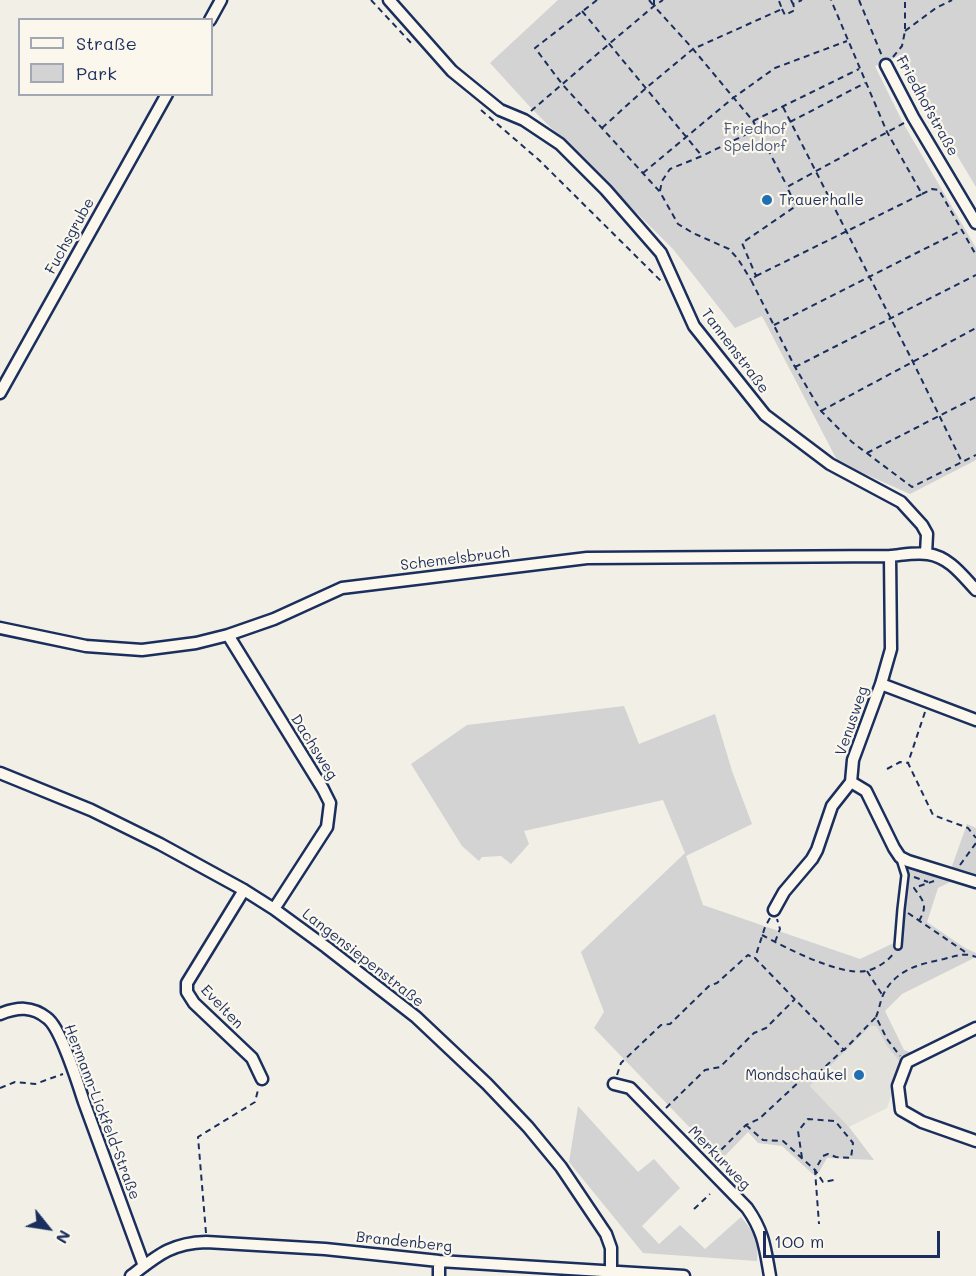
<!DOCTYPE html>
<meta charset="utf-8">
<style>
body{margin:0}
#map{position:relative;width:976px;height:1276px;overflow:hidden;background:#f2efe6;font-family:Mali,sans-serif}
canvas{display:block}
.legend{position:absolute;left:18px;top:18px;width:195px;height:78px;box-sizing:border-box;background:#fbf7ec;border:2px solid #a1a7b3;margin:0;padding:8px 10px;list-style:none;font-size:18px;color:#1b2f5e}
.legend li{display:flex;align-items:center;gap:12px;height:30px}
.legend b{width:30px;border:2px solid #a1a7b3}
.north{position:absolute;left:18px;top:1198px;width:60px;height:60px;-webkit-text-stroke:4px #fbf7ec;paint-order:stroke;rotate:120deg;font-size:16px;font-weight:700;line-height:24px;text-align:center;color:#1b2f5e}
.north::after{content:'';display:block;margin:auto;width:21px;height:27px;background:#1b2f5e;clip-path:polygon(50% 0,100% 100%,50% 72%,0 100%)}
.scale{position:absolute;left:763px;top:1231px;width:177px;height:27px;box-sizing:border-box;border:3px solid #1b2f5e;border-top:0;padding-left:8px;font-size:18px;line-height:21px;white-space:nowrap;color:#1b2f5e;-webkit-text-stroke:4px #fbf7ec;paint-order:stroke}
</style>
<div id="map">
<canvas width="976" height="1276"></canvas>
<ul class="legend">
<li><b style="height:8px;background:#fbf7ec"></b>Straße</li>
<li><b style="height:16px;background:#d2d3d2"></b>Park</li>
</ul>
<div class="north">N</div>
<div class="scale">100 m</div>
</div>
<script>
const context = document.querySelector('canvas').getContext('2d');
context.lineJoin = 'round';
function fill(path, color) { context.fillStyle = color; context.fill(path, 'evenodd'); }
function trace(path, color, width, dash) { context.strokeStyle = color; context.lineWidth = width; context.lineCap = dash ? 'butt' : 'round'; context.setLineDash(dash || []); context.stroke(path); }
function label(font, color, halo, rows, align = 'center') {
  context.font = font + ' Mali,sans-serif'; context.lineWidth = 4.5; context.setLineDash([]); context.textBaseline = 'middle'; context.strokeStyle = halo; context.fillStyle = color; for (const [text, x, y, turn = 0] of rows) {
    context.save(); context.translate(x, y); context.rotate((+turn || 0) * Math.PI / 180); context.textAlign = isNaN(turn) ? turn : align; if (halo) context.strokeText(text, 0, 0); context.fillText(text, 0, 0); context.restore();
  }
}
const built = new Path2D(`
 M871,1026H876L887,1046L902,1065L887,1108L849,1127L810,1086Z`);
const green = new Path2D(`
 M558,0H976V187L943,132L903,54L875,66L903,123L976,248V460L910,494L838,462L762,316L735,328L673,249L532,109L490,63Z
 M624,706L639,744L715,714L732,771L752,824L686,856L703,905L860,959L896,942L902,941L908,866L954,880L938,888L927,922L965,948L976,953V957L902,994L885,1011L904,1050L912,1053L902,1065L887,1046L876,1026H871L810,1086L849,1127L874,1160L827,1158L816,1177L782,1146L758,1143L748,1132L721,1160L594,1028L604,1012L581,952L685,853L663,800L524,831L529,844L511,864L501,856L482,857L479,861L462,846L411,764L467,725Z
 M967,824L976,828V877L951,869Z
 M578,1106L638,1172L654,1159L680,1188L642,1226L659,1244L680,1225L705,1249L741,1217C754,1233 759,1240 757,1261L643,1253L569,1162Z`);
const path = new Path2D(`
 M371,0L412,44
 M597,0L535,48L562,84L660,192L678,224L693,233L729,249L738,259L751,280
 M649,0L654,6
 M654,0V6L693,49L753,121L787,186
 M791,0L793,4L802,0
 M859,0L882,56
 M782,9L785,15L795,10L793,4
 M582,11L702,156
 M905,31L936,8L952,0
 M893,57L902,46L905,31V0
 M783,107L913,362L962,462
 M481,110L539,160L662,282
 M531,111L609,44L654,6L663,0
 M753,121L859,69
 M790,122L865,83
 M904,123L787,187L796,206L742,243L756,276L751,280L795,367L821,411L852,442L912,487L976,455
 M602,128L646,88L693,49L782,9L779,1L782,0
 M643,173L733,98L775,68L847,41
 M660,191L662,181L670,169L702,156L757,129
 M922,194L932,189L939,190L976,255
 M756,276L922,194L887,132L831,0
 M774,325L962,230
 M795,367L976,275
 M821,411L976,328
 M867,453L976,397
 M925,712L908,763L933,815L968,828L976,838
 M887,769L900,762L908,763
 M960,865L976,843
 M914,877L928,882
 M908,913L968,954
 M770,918L765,927L755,958L844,1050L876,1017L887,1039L900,1056
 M919,921C928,905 924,902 914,888L934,881
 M762,935C786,948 840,976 866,971C876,969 887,962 893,954
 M775,942L780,929L777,919
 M867,971L883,996
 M876,1017C879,1010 880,1002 883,995C895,970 919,964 944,959C956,956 965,952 976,957
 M617,1075L621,1063L661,1025L670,1024L709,986L717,983L748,955L754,958
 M0,1088L15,1082L35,1084L63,1074
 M666,1108L705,1070L720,1067L754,1033L766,1028L795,999
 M746,1125L763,1140L783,1141L815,1170L823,1182L834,1180
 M714,1157L746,1125L759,1119L801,1080H811L843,1050
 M802,1158L798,1131L808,1119L835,1121L853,1143L851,1158L836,1157L828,1154L823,1156L815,1170L819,1224
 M694,1209L710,1194
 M206,1233L198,1137L255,1102L258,1090`);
const lane = new Path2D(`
 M898,946L901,909L905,875L900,859`);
const street = new Path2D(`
 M389,0L452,71L500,110L524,120L560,144L606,190L661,253L694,326L765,415L830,464L901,502L922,525L927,534L926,554
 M210,20L221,0
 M886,65L913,117L976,223
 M0,393L167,94
 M0,628L86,646L142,650L196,643L228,635L274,619L342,588L587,558L890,556C902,555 916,552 928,554C949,557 962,575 976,590
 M228,635L323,789L330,803L327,827L274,909
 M881,684L976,720
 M0,773L91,810L160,844L244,890L274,909L326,947L416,1017L487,1084L528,1127L561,1167L606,1234L611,1248V1271
 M851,782L866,791L894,848L900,857L908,861L976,882
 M244,890L187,983V992L194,1003L252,1058L262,1079
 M774,910L784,892L812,859L817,850L832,806L851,782L853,760L881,684L891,649L890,556
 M0,1014C18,1007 32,1006 47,1018C61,1028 78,1084 84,1102C104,1156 124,1211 144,1266
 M976,1028L907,1062L898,1086L901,1110L922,1122L976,1141
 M614,1084L630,1088L747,1208C764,1232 765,1248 770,1276
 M439,1261V1276
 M131,1276C157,1256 171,1243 206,1242L325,1249L439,1261L684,1276`);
const markers = [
 [767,200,6,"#1f6fb2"],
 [859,1075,6,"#1f6fb2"]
];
const streetNames = [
 ["Friedhofstraße",927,106,61],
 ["Fuchsgrube",70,236,-61],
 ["Tannenstraße",735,351,53],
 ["Schemelsbruch",455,559,-7],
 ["Venusweg",852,721,-71],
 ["Dachsweg",314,747,58],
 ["Langensiepenstraße",363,958,38],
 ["Evelten",222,1007,46],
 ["Hermann-Lickfeld-Straße",102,1112,69],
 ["Merkurweg",719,1158,46],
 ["Brandenberg",404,1242,6]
];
const parkNames = [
 ["Friedhof",755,129],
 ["Speldorf",755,146]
];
const poiNames = [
 ["Trauerhalle",779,200],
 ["Mondschaukel",847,1075,"right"]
];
fill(built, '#e2e1dc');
fill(green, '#d2d3d2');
trace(lane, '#1b2f5e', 10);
trace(street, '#1b2f5e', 15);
trace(path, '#1b2f5e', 2, [6, 4.5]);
trace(lane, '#fbf7ec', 5);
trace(street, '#fbf7ec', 10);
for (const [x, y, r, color] of markers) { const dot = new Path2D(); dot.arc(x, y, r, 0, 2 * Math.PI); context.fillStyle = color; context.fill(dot); trace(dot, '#fbf7ec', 2); }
label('15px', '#1b2f5e', '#fbf7ec', streetNames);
label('15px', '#49587b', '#fbf7ec', parkNames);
label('15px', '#1b2f5e', '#fbf7ec', poiNames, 'left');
</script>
